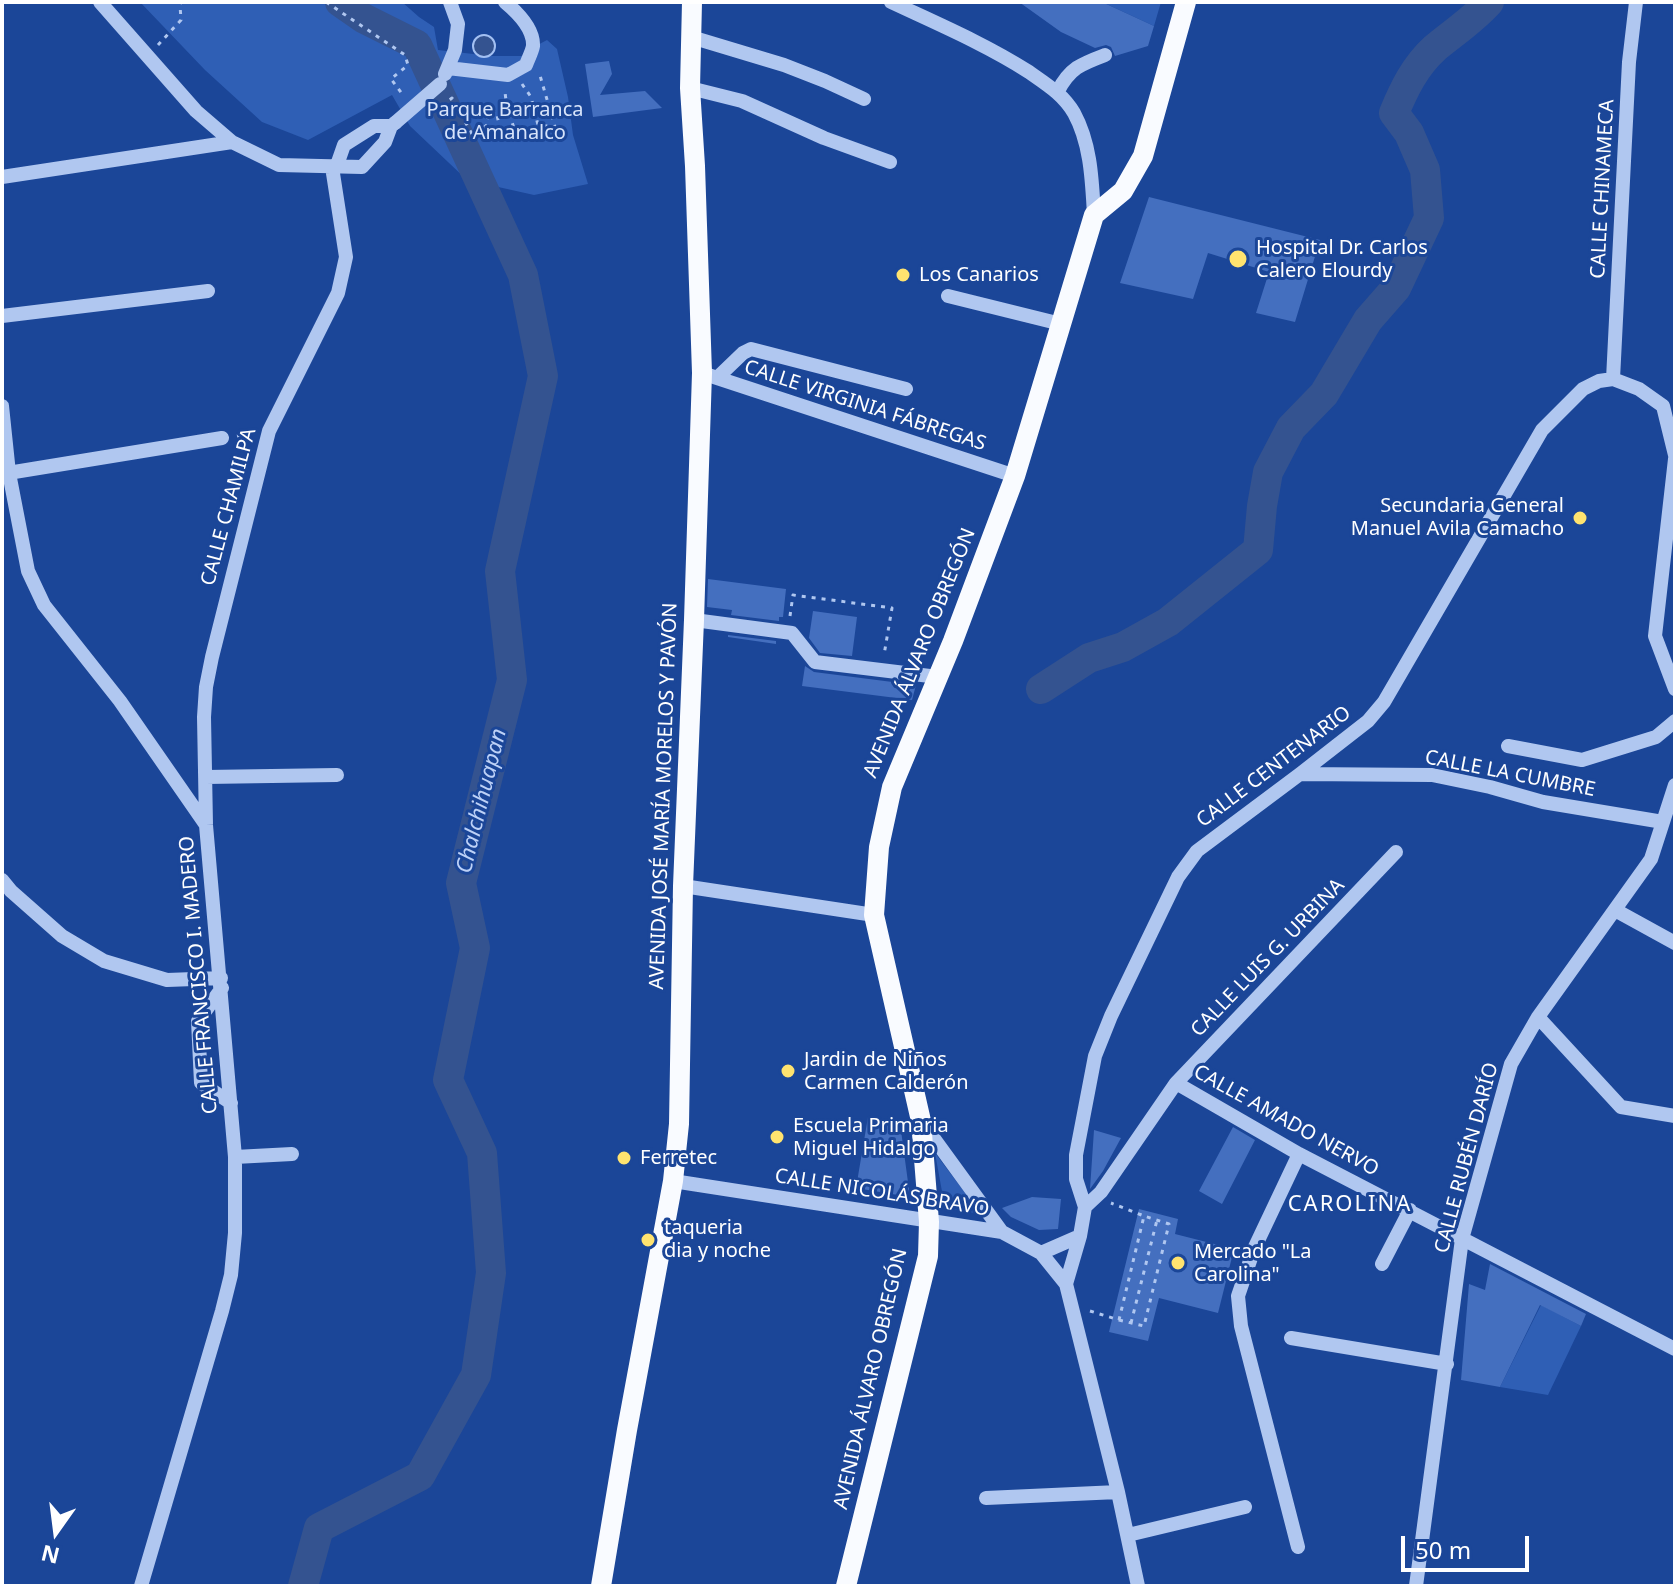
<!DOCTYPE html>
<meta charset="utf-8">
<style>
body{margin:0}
#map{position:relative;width:1677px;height:1588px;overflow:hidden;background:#1b4698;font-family:"Noto Sans",sans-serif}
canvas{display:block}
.frame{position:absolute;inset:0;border:4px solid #fff;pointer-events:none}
.north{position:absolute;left:16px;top:1492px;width:80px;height:80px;-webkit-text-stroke:6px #1b4698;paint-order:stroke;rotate:194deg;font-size:22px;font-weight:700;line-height:32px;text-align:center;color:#fff}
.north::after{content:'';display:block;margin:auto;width:28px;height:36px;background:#fff;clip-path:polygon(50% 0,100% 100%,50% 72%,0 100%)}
.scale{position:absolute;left:1401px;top:1536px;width:128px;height:36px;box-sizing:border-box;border:4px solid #fff;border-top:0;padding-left:10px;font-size:24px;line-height:28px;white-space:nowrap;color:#fff;-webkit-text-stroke:6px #1b4698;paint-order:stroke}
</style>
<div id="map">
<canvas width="1677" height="1588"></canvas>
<div class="frame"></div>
<div class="north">N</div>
<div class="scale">50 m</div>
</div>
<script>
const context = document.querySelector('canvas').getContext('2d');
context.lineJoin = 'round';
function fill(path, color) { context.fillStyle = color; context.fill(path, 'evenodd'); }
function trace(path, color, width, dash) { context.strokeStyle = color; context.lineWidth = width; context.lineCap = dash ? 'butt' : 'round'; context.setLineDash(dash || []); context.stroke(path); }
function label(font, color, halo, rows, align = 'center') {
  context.font = font + ' "Noto Sans",sans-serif'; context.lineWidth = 6; context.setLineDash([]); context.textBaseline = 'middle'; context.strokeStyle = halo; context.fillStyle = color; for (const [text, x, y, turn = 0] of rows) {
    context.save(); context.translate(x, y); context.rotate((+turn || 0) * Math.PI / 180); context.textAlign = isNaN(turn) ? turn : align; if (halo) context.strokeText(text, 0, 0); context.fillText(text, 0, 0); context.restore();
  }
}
const green = new Path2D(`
 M140,2H402L419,17L434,27L438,50L491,56H525L532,48L547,40L557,49L568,97L573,135L588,184L534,195L467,180L410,126L392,95L308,140L262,122L205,70Z
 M1102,2H1161L1154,26Z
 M935,1153L981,1214L945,1208Z
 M1541,1305L1581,1326L1548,1395L1500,1387Z`);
const water = new Path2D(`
 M473 46a11 11 0 1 1 22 0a11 11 0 1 1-22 0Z`);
const river = new Path2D(`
 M1041,689L1089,658L1123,647L1168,622L1258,550L1262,506L1268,472L1291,428L1324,394L1368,320L1396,288L1429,218L1425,170L1409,133L1394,113C1404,89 1415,66 1435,48C1453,33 1473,20 1489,2
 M303,1586L319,1528L420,1476L476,1375L491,1273L482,1153L448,1080L475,948L461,883L512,680L500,571L543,376L523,275L417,45L363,18L340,2`);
const building = new Path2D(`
 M1019,2H1102L1154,26L1148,46L1115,56L1111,47L1106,45L1095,48L1061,32Z
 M609,61L612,74L600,95L645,91L662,108L593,117L585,64Z
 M1149,197L1320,240L1295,322L1256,313L1269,272L1208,253L1193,299L1120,283Z
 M708,579L786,589L783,617H779V621L731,615L732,610L707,607Z
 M813,611L857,617L852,656L820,653L809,638Z
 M728,635L776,641V644L728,637Z
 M805,666L814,672L916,685L912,700L802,686Z
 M868,1117L900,1123L910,1197L856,1188Z
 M1233,1127L1255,1140L1222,1204L1199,1191Z
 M1094,1130L1121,1138L1103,1171L1090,1189Z
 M1032,1197L1061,1199L1058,1229L1039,1230L1011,1217L1002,1208Z
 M1139,1209L1178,1219L1175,1234L1234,1249L1218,1313L1159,1298L1148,1341L1109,1332Z
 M1490,1264L1586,1314L1581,1326L1540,1305L1500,1387L1461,1380L1469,1284L1485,1290Z`);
const path = new Path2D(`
 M326,2L405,55L408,65L391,79L403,95
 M158,45L181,20L180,5L181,2
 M522,84L531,97L538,125L555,127L539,72
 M434,112L452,98L473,136L487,125L489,104L497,115L501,134L517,141C514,124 506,109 505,91
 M237,436L253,433
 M790,616L793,595L892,608L884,655
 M1090,1311L1119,1320L1144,1216L1111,1203
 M1119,1320L1144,1326L1169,1224L1144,1216
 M1131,1323L1157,1220`);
const minor = new Path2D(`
 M100,2L196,111L232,142L279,165L362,167L385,142L391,126L395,123
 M891,2C938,24 985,44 1029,72C1046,84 1063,94 1074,113C1091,144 1092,181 1094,215
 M691,37L784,65L825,81L864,99
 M448,68L508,75L526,65C528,59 532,52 533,46C534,28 517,12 505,2
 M445,74L455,50L458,24L450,2
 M690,88L742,101L824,138L890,162
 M1058,91C1070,68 1081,64 1105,55
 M337,165L344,145L374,126H391
 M2,177L232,142
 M948,296L1061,324
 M2,316L208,291
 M702,373L1015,476
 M717,378L743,353L751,349L906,389
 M1613,379L1629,62L1636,2
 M2,406L9,473L28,571L44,605L120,701L206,825
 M1675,459L1655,636L1675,689
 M2,474L222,438
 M694,620L792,633L815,662L938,677
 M1508,746L1582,760L1656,737L1675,721
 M1300,774L1432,775L1490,787L1543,802L1663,822
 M206,777L337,775
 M2,880L11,891L62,936L104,961L167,980L221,978
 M683,886L874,915
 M1615,910L1675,943
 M222,988L198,1021L201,1083L231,1103
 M1538,1017L1621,1107L1675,1116
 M1176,1083L1299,1154L1675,1349
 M922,1122L1002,1232
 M235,1157L292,1154
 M673,1181L1002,1232L1041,1253L1066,1284L1118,1492L1138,1586
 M1085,1207L1101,1192L1176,1083L1396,852
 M1041,1253L1080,1236
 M1382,1264L1410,1210
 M1066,1284L1080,1236L1085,1207L1076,1179V1155L1095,1056L1111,1016L1178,877L1197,851L1300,774L1368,721L1384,702L1542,430L1583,389L1599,381L1613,379L1639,389L1663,406L1675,455
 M1291,1338L1447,1364
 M986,1498L1118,1492
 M1128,1535L1245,1507
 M1298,1547L1241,1326L1238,1296L1254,1249L1299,1154
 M141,1586L222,1311L231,1275L235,1233V1157L206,825L204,717L206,687L212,657L269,431L338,293L346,257L332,167
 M1416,1586L1462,1239L1511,1064L1538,1017L1651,859L1675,785`);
const major = new Path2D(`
 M601,1586L627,1430L673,1181L679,1124L683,886L694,620L702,373L695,166L690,88L692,2
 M846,1586L928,1256L929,1222L921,1121L874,915L879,847L892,787L953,641L1015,476L1094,215L1123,191L1143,156L1186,2`);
const minorBridge = new Path2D(`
 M395,123L440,84`);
const markers = [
 [1238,259,10,"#ffe36f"],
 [903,275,8,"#ffe36f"],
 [1580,518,8,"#ffe36f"],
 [788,1071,8,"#ffe36f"],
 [777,1137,8,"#ffe36f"],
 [624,1158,8,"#ffe36f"],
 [648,1240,8,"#ffe36f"],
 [1178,1263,8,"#ffe36f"]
];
const parkNames = [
 ["Parque Barranca",505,110],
 ["de Amanalco",505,133]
];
const streetNames = [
 ["CALLE CHINAMECA",1603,189,-87],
 ["CALLE VIRGINIA FÁBREGAS",865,406,18],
 ["CALLE CHAMILPA",229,507,-75],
 ["AVENIDA ÁLVARO OBREGÓN",920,653,-68],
 ["CALLE CENTENARIO",1274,767,-37],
 ["CALLE LA CUMBRE",1510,774,11],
 ["AVENIDA JOSÉ MARÍA MORELOS Y PAVÓN",664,796,-88],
 ["CALLE LUIS G. URBINA",1268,958,-46],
 ["CALLE FRANCISCO I. MADERO",199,975,-95],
 ["CALLE AMADO NERVO",1286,1121,29],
 ["CALLE RUBÉN DARÍO",1467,1158,-75],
 ["CALLE NICOLÁS BRAVO",882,1193,9],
 ["AVENIDA ÁLVARO OBREGÓN",871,1379,-77]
];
const poiNames = [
 ["Hospital Dr. Carlos",1256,248],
 ["Calero Elourdy",1256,271],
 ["Los Canarios",919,275],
 ["Secundaria General",1564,506,"right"],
 ["Manuel Avila Camacho",1564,529,"right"],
 ["Jardin de Niños",804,1060],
 ["Carmen Calderón",804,1083],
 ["Escuela Primaria",793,1126],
 ["Miguel Hidalgo",793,1149],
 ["Ferretec",640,1158],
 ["taqueria",664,1228],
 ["dia y noche",664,1251],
 ["Mercado \"La",1194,1252],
 ["Carolina\"",1194,1275]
];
const waterNames = [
 ["Chalchihuapan",482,801,-76]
];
const neighbourhoodNames = [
 ["CAROLINA",1350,1205]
];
fill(green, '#2f5fb5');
fill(water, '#345390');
trace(water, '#a3c0f2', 2);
trace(river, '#345390', 30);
fill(building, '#446fbf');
trace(path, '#b0c7f0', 3, [4, 6]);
trace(minor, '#b0c7f0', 14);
trace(major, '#f9fbff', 20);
trace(minorBridge, '#b0c7f0', 14);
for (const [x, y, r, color] of markers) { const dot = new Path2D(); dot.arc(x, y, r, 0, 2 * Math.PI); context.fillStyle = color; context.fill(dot); trace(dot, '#1b4698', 3); }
label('20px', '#d7e4fb', '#1b4698', parkNames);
label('20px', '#fff', '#1b4698', streetNames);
label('20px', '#fff', '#1b4698', poiNames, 'left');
label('italic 22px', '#bdd1f7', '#1b4698', waterNames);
context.letterSpacing = '2px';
label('22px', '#fff', '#1b4698', neighbourhoodNames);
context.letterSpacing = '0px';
</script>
